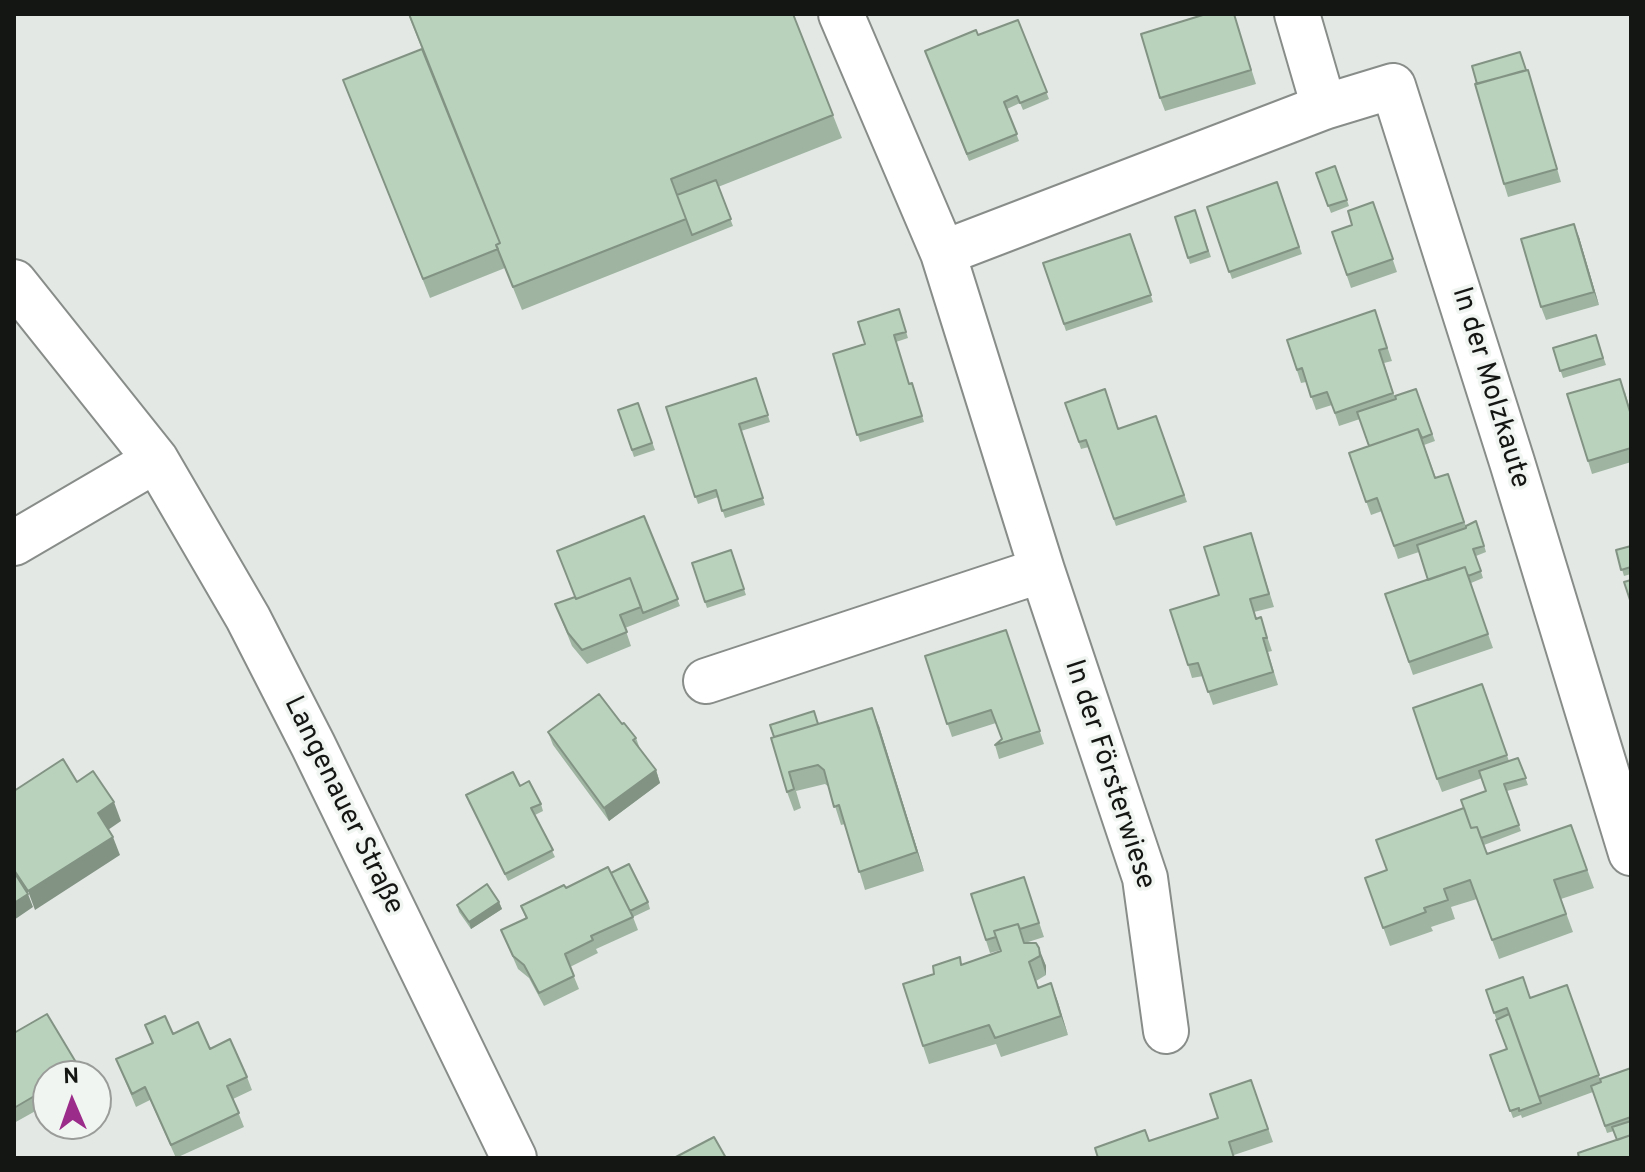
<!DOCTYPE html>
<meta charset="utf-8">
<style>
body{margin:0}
#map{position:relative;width:1645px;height:1172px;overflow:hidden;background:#e3e8e4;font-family:Overpass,sans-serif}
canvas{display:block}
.frame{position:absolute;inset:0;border:16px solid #141614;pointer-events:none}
.north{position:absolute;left:32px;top:1060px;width:80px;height:80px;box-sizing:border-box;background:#f1f5f1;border:2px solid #999c99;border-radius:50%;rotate:358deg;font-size:22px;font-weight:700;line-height:32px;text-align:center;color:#141614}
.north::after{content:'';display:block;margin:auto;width:28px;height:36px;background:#9c2c8a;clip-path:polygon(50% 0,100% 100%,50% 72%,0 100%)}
</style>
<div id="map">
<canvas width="1645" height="1172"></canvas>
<div class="frame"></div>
<div class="north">N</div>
</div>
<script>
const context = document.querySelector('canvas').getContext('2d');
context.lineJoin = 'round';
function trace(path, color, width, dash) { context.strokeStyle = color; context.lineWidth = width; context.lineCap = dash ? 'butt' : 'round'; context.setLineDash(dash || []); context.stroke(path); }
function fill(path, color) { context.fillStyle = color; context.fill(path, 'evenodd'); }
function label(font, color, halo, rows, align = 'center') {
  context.font = font + ' Overpass,sans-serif'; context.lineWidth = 7; context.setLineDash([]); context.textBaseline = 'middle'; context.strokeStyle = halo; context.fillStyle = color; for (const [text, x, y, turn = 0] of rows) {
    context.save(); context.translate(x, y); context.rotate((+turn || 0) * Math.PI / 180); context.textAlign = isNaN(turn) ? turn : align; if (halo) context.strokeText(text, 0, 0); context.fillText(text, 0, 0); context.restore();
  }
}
const minor = new Path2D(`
 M841,14L943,253L1042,570L1145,878L1166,1031
 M1297,14L1324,107
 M943,253L1324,107L1393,86L1512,462L1631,853
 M14,282L156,460L248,618L313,745L514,1158
 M14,543L156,460
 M706,681L1042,570`);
const wall = new Path2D(`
 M408,14H793L842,138L718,187L733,226L522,310L505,268L430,298L343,80L422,49Z
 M1234,14L1256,84L1165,111L1160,98Z
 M1018,20L1049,99L1023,110L1020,103L1007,109L1019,141L969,161L925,51L978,35Z
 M1526,70L1532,83L1561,182L1508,197L1504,184Z
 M1335,166L1349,206L1331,213L1316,173Z
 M1277,182L1302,254L1232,279L1207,207Z
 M1373,202L1397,272L1351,288L1332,232L1352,225Z
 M1195,210L1211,257L1190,264L1175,217Z
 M1130,234L1153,302L1066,331L1043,263Z
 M1579,237L1599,305L1546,320L1541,307Z
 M899,309L908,338L896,342L909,384L912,383L924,422L860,442L833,354L865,344Z
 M1375,310L1392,361L1384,363L1395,398L1416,389L1435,441L1424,445L1436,478L1448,474L1466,526L1479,528L1486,552L1476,556L1483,578L1471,583L1469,580L1493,648L1413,675L1385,594L1428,580L1419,552L1398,559L1382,511L1371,515L1349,453L1369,446L1360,419L1339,426L1332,405L1316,410L1306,382L1301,383L1287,340Z
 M1596,335L1606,365L1563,378L1553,348Z
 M756,378L770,422L741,431L765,505L725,518L718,497L698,504L666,407Z
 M1625,392L1631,413V462L1592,474L1588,461Z
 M638,403L655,450L634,457L618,410Z
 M1065,403L1118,429L1156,416L1187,502L1116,526L1089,447L1081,449Z
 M644,516L680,606L625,628L631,646L587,664L572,646L555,604L575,597Z
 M1251,533L1274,607L1254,612L1256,619L1261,617L1265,630L1272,651L1268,652L1278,685L1213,705L1203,676L1192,678L1188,665L1219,595Z
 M1631,546V574L1624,576L1616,550Z
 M731,550L746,595L707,608L692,563Z
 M1006,630L1044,744L999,759L995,745L1002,739L996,723L952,737L925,656Z
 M1482,684L1509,761L1518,758L1528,785L1507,791L1521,831L1484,845L1487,854L1571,825L1594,888L1561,899L1573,932L1499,959L1477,899L1451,907L1455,919L1431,927L1433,931L1390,946L1365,878L1387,870L1486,791L1482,778L1442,792L1437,779Z
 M622,724L636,738L640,749L656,770L660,783L609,821L553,745L548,732Z
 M818,724L879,726L924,871L865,890L845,824L841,825L829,787L825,784L796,791L801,808L794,811L787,792L774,737Z
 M520,786L541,804L543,811L535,815L555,857L508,881L466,795Z
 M611,873L648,902L650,909L633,917L638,930L596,949L598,953L570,967L579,989L544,1006L529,978L518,969L501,930L526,919L521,906L566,888Z
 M1024,877L1044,937L1025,943H1036L1046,966V975L1036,981L1038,988L1051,983L1068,1035L1001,1057L996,1044L929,1064L923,1046L934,974L960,957L962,965L1001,951V950L990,953L971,894Z
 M499,902L502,909L471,929L459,912L457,905Z
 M1567,985L1600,1079L1631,1068V1158L1617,1140L1614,1131L1607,1133L1593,1092L1522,1118L1521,1115L1513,1118L1490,1055L1507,1049L1486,990L1530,998Z
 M145,1025L210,1049L247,1077L252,1090L233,1099L244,1127L176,1158L150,1100L136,1107L116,1059L152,1043Z
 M14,1033L80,1069L82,1076H48V1104L14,1123Z
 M1251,1080L1273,1142L1234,1155L1149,1141L1218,1118Z`);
const shadedWall = new Path2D(`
 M1574,224L1579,237L1599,305L1594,292Z
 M872,708L879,726L924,871L917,852Z
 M656,770L660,783L609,821L604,808Z
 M114,802L121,821L105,832L98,813Z
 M113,837L120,855L35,910L28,891Z
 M28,894L33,907L14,920V903Z
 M499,902L502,909L471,929L469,922Z
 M1039,948L1046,966V975L1040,956Z
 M1051,983L1058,1002L1068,1035L1061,1016Z`);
const building = new Path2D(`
 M409,14H793L833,115L671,179L686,219L513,287L496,245L500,243Z
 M1206,14H1234L1251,70L1160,98L1141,34Z
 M1018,20L1047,92L1020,103L1017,96L1004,102L1017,134L967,154L925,51L976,30L978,35Z
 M422,49L500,243L496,245L498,249L423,279L343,80Z
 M1520,52L1526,70L1477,84L1472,66Z
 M1528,70L1557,169L1504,184L1475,84Z
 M1335,166L1347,200L1328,206L1316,173Z
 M716,180L731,219L692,235L677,195Z
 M1277,182L1299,247L1229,272L1207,207Z
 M1373,202L1393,259L1347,275L1332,232L1352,225L1348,211Z
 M1195,210L1208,251L1188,258L1175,217Z
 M1574,224L1594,292L1541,307L1521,239Z
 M1130,234L1151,295L1064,324L1043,263Z
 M899,309L906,332L894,335L909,384L912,383L922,416L857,435L833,354L865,344L858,322Z
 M1375,310L1387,348L1379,350L1393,393L1335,413L1327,392L1311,397L1302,368L1297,370L1287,340Z
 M1596,335L1603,358L1560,371L1553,348Z
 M756,378L768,415L739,424L763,498L722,511L716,490L695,497L666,407Z
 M1620,379L1631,415V448L1588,461L1567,394Z
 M1105,389L1118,429L1156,416L1184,495L1114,519L1086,440L1079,442L1065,403Z
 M1416,389L1432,434L1422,438L1418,429L1369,446L1357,412L1396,399L1395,396Z
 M638,403L652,443L632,450L618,410Z
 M1418,429L1435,478L1448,474L1464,522L1394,546L1377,498L1366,502L1349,453Z
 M644,516L678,599L643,613L630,578L576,599L557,551Z
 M1476,521L1484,546L1473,549L1481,571L1468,576L1465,567L1428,580L1417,545L1466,528V526Z
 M1251,533L1269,594L1250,599L1256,619L1261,617L1267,638H1263L1273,672L1208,692L1198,663L1188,665L1170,610L1219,595L1204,547Z
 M1631,546V567L1621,570L1616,550Z
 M731,550L744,589L705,602L692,563Z
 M1465,567L1488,634L1409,662L1385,594Z
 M630,578L641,607L620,615L627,632L582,650L568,633L555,604L575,597L576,599Z
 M1631,580V603L1624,582Z
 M1006,630L1040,731L995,745L1002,739L991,710L947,724L925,656Z
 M1482,684L1507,755L1437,779L1413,708Z
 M599,694L622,724L624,723L636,738L633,740L656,770L604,808L548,732Z
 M872,708L917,852L859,872L839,805L834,807L824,770L818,765L789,772L794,789L787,792L771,738Z
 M814,711L818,724L774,737L770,725Z
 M1518,758L1526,778L1504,784L1519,825L1481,838L1477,827L1471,828L1461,800L1486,791L1479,771Z
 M63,759L77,782L93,771L114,802L98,813L113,837L28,891L14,870V791Z
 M513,772L520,786L529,781L541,804L531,808L553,850L505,874L466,795Z
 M1464,808L1471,828L1477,827L1487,854L1571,825L1587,870L1554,880L1566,914L1492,940L1470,880L1444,889L1448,900L1424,908L1426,912L1383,928L1365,878L1387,870L1376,840Z
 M629,864L648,902L630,911L611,873Z
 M608,867L633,917L591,936L593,940L565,954L574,976L539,993L524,965L513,956L501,930L527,918L521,906L564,885L566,888Z
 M14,872L28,894L14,903Z
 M1024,877L1039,923L1020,929L1018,924L994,931L996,937L986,940L971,894Z
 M487,884L499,902L469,922L457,905Z
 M1018,924L1024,943H1036L1039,948L1040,956L1029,962L1038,988L1051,983L1061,1016L995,1038L989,1025L923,1046L903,984L934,974L933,966L960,957L961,965L1001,951L994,931Z
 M1523,977L1530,998L1567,985L1599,1075L1539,1097L1507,1008L1494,1013L1486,990Z
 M47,1014L80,1069L68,1076H48V1088L14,1108V1033Z
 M1509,1014L1541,1103L1519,1111V1108L1510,1111L1490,1055L1507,1049L1496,1020Z
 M165,1016L173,1034L198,1022L210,1049L230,1039L247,1077L227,1086L239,1113L171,1145L145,1087L132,1094L116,1059L153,1043L145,1025Z
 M1631,1068V1117L1605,1126L1591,1086L1601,1082L1600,1079Z
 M1251,1080L1268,1129L1229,1142L1234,1158H1098L1095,1148L1145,1130L1149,1141L1218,1118L1210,1094Z
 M1631,1121V1135L1617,1140L1612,1127Z
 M1631,1135V1158H1579L1578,1153Z
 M714,1137L726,1158H674Z`);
const streetNames = [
 ["In der Molzkaute",1489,388,73],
 ["In der Försterwiese",1108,775,72],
 ["Langenauer Straße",342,806,64]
];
trace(minor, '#898d8a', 48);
trace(minor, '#fff', 44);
fill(wall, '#9fb5a2');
fill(shadedWall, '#829384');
fill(building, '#b9d2bc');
trace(building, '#829384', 2);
label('28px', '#141614', '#f1f5f1', streetNames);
</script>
